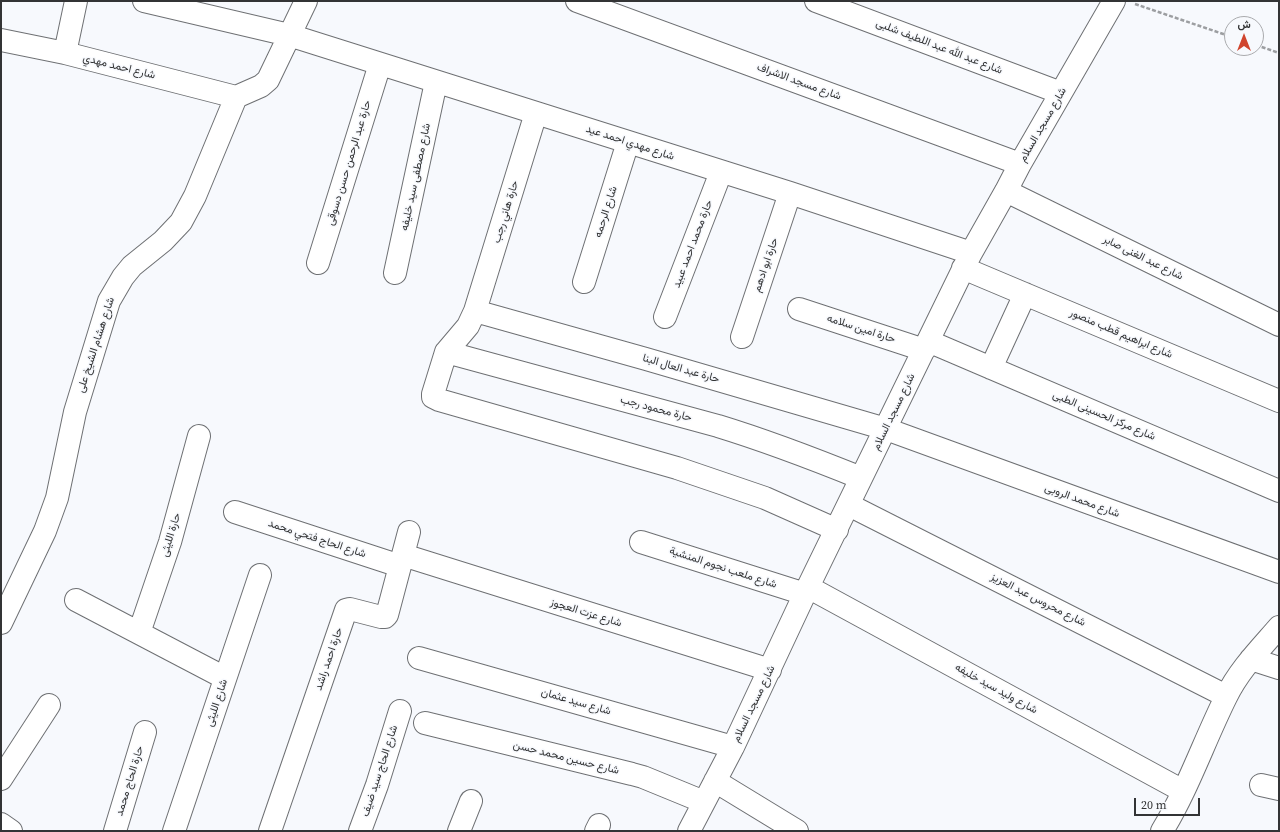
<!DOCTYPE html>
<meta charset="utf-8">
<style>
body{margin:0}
#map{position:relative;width:1280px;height:832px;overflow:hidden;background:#f7f9fd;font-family:"Source Serif 4",Vazirmatn,serif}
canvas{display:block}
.frame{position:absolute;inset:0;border:2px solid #333435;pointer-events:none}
.north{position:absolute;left:1224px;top:16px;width:40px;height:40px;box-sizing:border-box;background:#f7f9fd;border:1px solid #a9aaad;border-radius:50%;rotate:0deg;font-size:11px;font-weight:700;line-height:16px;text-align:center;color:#333435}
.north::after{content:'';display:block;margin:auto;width:14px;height:18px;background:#d0452e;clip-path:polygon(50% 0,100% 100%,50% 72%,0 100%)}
.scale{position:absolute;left:1134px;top:798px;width:66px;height:18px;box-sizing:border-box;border:2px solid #333435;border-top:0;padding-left:5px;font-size:12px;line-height:14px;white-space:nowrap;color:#333435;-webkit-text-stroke:3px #f7f9fd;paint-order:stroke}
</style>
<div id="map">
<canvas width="1280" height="832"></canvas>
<div class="frame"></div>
<div class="north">ش</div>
<div class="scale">20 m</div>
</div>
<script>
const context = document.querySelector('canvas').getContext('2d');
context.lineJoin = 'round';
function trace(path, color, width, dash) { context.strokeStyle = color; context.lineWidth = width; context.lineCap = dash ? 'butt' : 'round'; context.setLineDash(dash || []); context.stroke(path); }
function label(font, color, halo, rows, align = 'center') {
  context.font = font + ' "Source Serif 4",Vazirmatn,serif'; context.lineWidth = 3; context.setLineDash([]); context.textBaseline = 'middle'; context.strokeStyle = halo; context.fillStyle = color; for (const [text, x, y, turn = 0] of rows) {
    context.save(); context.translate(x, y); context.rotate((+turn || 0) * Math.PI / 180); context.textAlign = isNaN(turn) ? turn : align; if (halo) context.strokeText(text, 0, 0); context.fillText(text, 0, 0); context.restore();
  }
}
const path = new Path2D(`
 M1135,4L1232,37
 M1256,45L1279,53`);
const minor = new Path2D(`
 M144,1L289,35L790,193L971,253
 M577,1L1020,164
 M816,1L1061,93
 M1,40L65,53L236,97
 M65,53L76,1
 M536,113L475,311L468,326L446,352L433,394V397L439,400L677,468L765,498L837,530
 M1006,191L1279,325
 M318,263L380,64
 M963,268L1279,401
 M395,273L436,82
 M584,282L628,142
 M799,309L924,350
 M475,311L646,359L886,429L1279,572
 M665,317L721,172
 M742,337L790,193
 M928,341L1279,491
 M446,352L718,426C767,441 814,459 861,478
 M991,368L1025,294
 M849,505L1226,696
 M235,512L400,566
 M641,542L805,594
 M403,555L770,670
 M808,587L1183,791
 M76,600L225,678
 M1,623L45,531L57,498L75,412L109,301L123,277L132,266L163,241L181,222L195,196L236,97L261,86L268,80L306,1
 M139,633L170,542L199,436
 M419,658L733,747
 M1251,659L1279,668
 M425,723L632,774L643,777L704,802
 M1,779L49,705
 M715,781L797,831
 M1261,785L1279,789
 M1,824L11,831
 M115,831L145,732
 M174,831L260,575
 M270,831L346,610L350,609L381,617H385L387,615L409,532
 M360,831L377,785L400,711
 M459,831L471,801
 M596,831L599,825
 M689,831L733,747L808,587L971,253L1006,191L1020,164L1114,1
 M1162,831C1188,789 1204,741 1226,697C1239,670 1260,649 1279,627`);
const streetNames = [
 ["شارع عبد الله عبد اللطيف شلبى",939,47,21],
 ["شارع احمد مهدي",119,67,14],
 ["شارع مسجد الاشراف",799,82,20],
 ["شارع مسجد السلام",1043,125,-60],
 ["شارع مهدي احمد عيد",630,143,18],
 ["حارة عبد الرحمن حسن دسوقى",349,163,-73],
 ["شارع مصطفى سيد خليفه",416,177,-78],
 ["حارة هاني رجب",506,212,-73],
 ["شارع الرحمه",606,212,-72],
 ["حارة محمد احمد عبيد",693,244,-69],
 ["شارع عبد الغنى صابر",1143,258,26],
 ["حارة ابو ادهم",766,265,-71],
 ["حارة امين سلامه",861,329,18],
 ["شارع ابراهيم قطب منصور",1121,334,23],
 ["شارع هشام الشيخ على",96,345,-72],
 ["حارة عبد العال البنا",681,369,16],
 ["حارة محمود رجب",656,409,15],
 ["شارع مسجد السلام",894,412,-64],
 ["شارع مركز الحسينى الطبى",1104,416,23],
 ["شارع محمد الروبى",1082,501,20],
 ["حارة الليثى",171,535,-73],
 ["شارع الحاج فتحي محمد",317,539,18],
 ["شارع ملعب نجوم المنشية",723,568,18],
 ["شارع محروس عبد العزيز",1038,600,27],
 ["شارع عزت العجوز",586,613,17],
 ["حارة احمد راشد",329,659,-71],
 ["شارع وليد سيد خليفه",996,689,29],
 ["شارع سيد عثمان",576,702,16],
 ["شارع الليثى",217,703,-72],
 ["شارع مسجد السلام",754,704,-64],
 ["شارع حسين محمد حسن",566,758,14],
 ["شارع الحاج سيد ضيف",380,771,-72],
 ["حارة الحاج محمد",130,781,-73]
];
trace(minor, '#6e7073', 24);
trace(path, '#9c9ea1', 2.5, [4, 2]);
trace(minor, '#fff', 22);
label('11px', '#333435', '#f7f9fd', streetNames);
</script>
